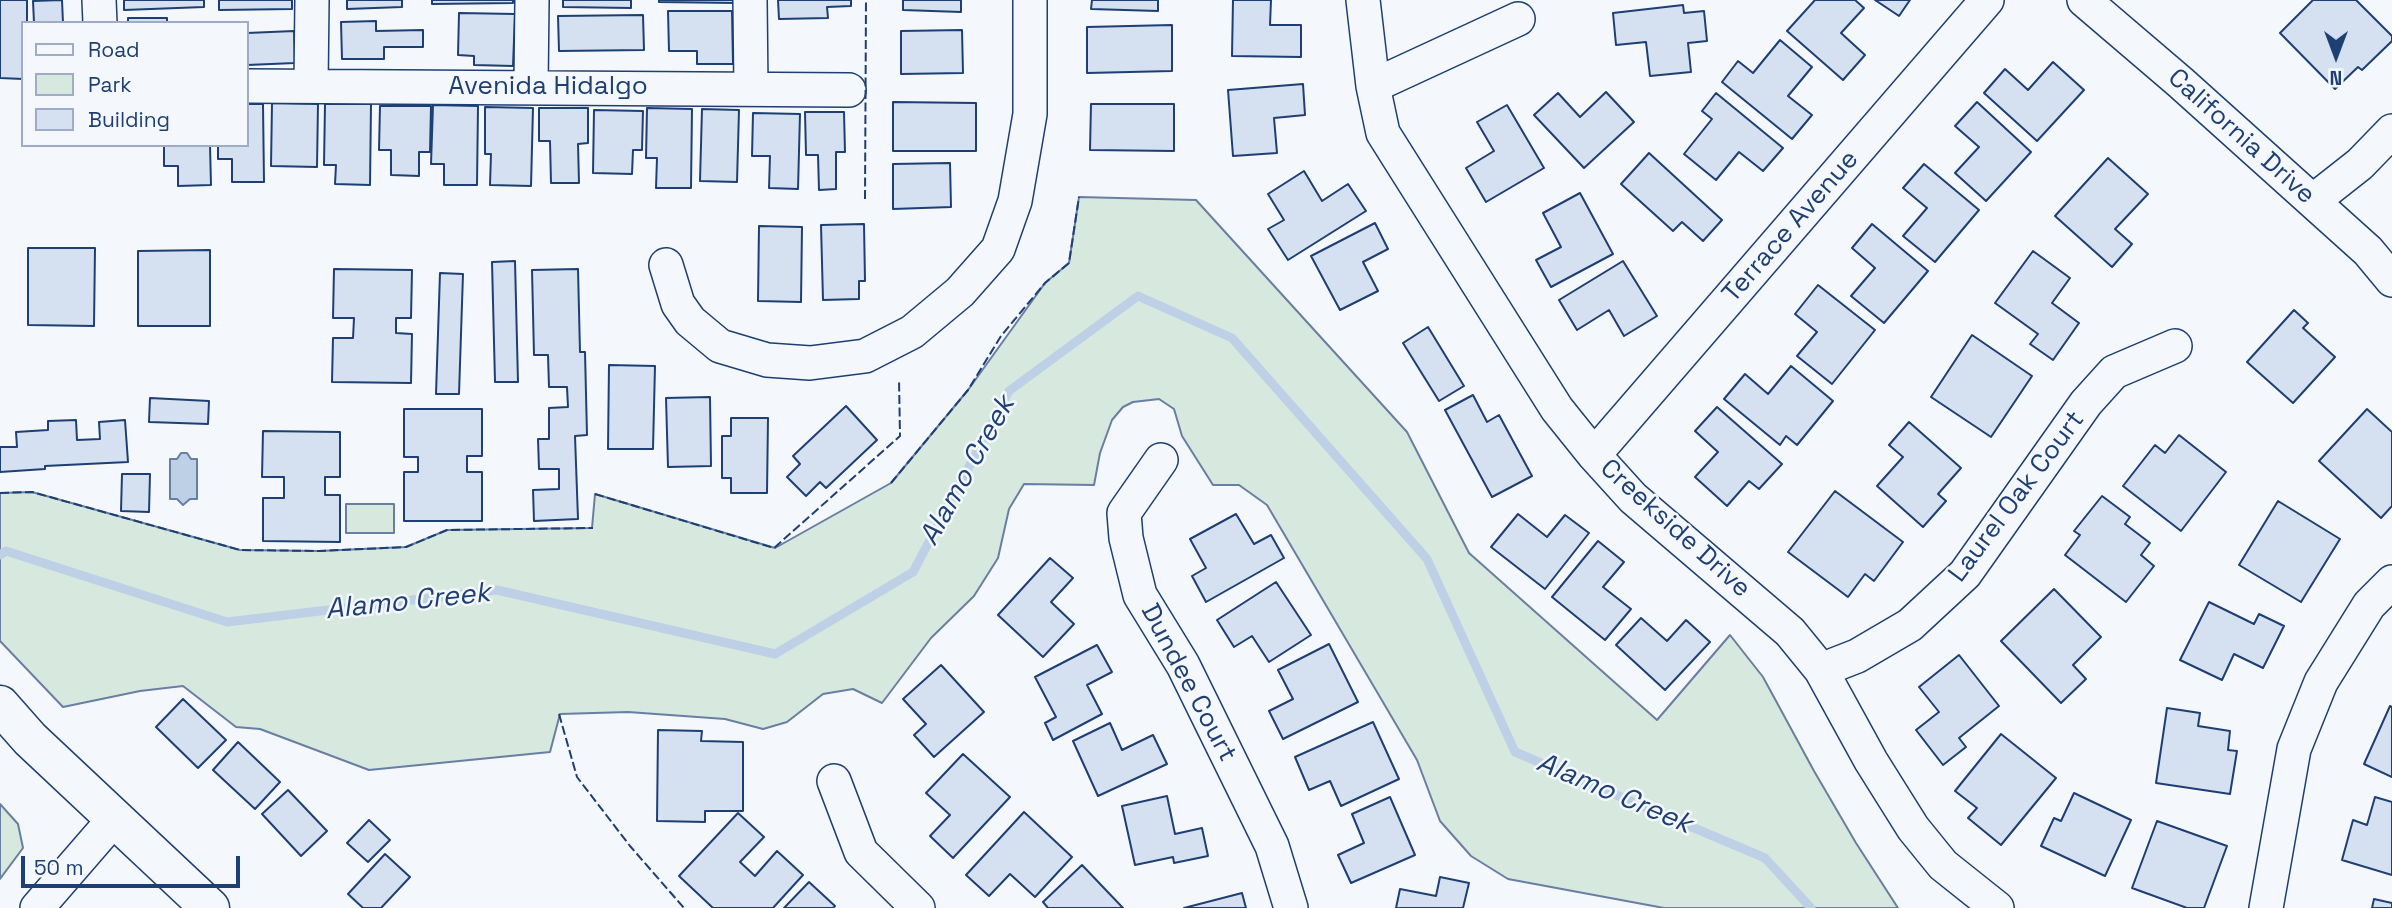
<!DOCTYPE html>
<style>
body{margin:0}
#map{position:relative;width:2392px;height:908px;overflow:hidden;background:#f4f7fb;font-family:"Space Grotesk",sans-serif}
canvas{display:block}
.legend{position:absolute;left:21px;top:21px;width:228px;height:126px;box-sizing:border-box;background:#f4f7fb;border:2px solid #9eadc5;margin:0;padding:9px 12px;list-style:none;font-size:21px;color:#1d3f73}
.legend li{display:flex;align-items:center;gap:14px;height:35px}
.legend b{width:35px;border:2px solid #9eadc5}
.north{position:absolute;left:2301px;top:21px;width:70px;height:70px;-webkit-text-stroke:5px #f4f7fb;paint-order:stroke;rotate:180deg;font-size:19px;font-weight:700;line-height:28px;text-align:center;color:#1d3f73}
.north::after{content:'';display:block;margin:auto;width:24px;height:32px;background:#1d3f73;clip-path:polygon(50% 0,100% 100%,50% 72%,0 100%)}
.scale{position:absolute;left:21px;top:856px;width:219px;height:32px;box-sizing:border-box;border:4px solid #1d3f73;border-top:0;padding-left:9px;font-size:21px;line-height:24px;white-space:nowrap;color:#1d3f73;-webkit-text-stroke:5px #f4f7fb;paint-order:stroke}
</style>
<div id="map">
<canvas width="2392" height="908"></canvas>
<ul class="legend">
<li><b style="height:9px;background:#f4f7fb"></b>Road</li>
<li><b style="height:19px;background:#d7e8df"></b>Park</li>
<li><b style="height:19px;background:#d5e0f0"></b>Building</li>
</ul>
<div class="north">N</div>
<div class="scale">50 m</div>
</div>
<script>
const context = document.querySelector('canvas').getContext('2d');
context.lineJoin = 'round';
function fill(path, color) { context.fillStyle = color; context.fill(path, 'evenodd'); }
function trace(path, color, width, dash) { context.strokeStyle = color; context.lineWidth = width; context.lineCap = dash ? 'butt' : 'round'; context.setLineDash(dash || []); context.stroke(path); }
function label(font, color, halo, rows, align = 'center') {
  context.font = font + ' "Space Grotesk",sans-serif'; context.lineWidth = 5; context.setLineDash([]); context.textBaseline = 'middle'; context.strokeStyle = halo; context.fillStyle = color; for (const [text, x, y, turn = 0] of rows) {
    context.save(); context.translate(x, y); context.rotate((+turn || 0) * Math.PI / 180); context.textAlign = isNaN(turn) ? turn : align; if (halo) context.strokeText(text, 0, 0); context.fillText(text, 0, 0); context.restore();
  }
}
const green = new Path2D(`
 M1079,197L1196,200L1407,432L1469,553L1657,720L1730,635L1763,677L1814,771L1856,843L1898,908H1664L1508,879L1471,856L1440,821L1417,760L1267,505L1239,485H1213L1182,436L1174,409L1159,399L1133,402L1123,407L1112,420L1100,453L1094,485L1024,484L1009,509L998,558L974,596L931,638L882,703L853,689L823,694L787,722L763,729L725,719L628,712L560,714L550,752L369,770L260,729L236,727L183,686L140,691L63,707L0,641V493L32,492L240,550L319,551L406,547L447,530L592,528L595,494L775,548L891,483L968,390L1045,283L1069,263Z
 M346,504H394V533H346Z
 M0,804L18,824L23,848L0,879Z`);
const water = new Path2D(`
 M181,453H187L191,459H197V499H190L183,505L177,499H170V459H177Z`);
const stream = new Path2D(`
 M0,555L6,551L227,622L497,590L775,654L913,572L1009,391L1138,296L1232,338L1427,559L1515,752L1765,858L1811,908`);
const building = new Path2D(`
 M0,0H27V23H23V79L0,78Z
 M62,0L63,23H34L33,1Z
 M124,0H204V7L124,10Z
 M219,0H292V9L219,10Z
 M347,0H402V7L347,9Z
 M432,0H513V3L432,4Z
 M563,0H631V8L563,7Z
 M659,0H737V3L659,2Z
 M778,0H851V6L827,7L828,18L779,19Z
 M903,0H961V12L903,10Z
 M1092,0H1158V11L1091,9Z
 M1233,0H1271L1270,25H1301V57L1232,56Z
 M1815,0H1855L1864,8L1841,33L1865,55L1843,80L1787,31Z
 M1875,0H1910L1899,16Z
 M2313,0H2356L2392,36V41L2362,70L2358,67L2335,89L2280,33Z
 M1683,5L1684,13L1704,11L1707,41L1688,43L1691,72L1650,76L1646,42L1616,45L1613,13Z
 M668,11H732L733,64H697V51H669Z
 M459,13L515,14L513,66L474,65V56L458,55Z
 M643,15L644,50L559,51L558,16Z
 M128,18H167V23H128Z
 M376,21V31L423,30V47H384V59H342L341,22Z
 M1172,25V71L1087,73V27Z
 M962,30L963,73L901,74V31Z
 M294,31L295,63L247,65V33Z
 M1780,40L1812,67L1788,96L1812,115L1792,139L1722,82L1738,61L1753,73Z
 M2053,62L2084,90L2037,141L1984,93L2005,69L2028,90Z
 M1303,84L1305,115L1274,118L1277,153L1233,156L1228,90Z
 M1606,92L1634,122L1584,168L1534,115L1558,93L1580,117Z
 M1716,93L1783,148L1763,171L1739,152L1716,180L1684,154L1712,119L1702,111Z
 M893,102L976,103V151H893Z
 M1977,102L2031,152L1986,201L1955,173L1979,147L1955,126Z
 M272,103L318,104L317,167L271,166Z
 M247,104H263L264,182H232V159H218V145H247Z
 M325,104H371L370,185L335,184L336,165H324Z
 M1091,104H1174V151L1090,150Z
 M433,105L478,106L477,185H444V164H431Z
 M1507,105L1544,168L1486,202L1466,168L1494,151L1477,122Z
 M380,106H431L430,152H419V176L391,175V150H379Z
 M485,107L533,108L531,186L490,185L491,154H485Z
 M539,108H588V143L578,144L579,183H551L550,141H539Z
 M647,108L692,109L691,188H656L657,158H646Z
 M702,109L739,110L737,182L700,181Z
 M594,110L643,111L642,150H633L632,174L593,173Z
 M805,112H844L845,152H836V189L819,190L818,155H806Z
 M753,113L800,114L798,189L769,188L770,156H752Z
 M164,145H210L211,185L178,186V166H164Z
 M1649,153L1722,220L1703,241L1682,222L1673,231L1621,184Z
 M2108,158L2148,194L2115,229L2132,244L2112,267L2055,216Z
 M950,163L951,207L893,209V164Z
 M1924,164L1979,210L1935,262L1903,236L1927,208L1903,188Z
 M1304,171L1322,201L1348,184L1366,211L1288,260L1268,229L1284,220L1268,194Z
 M1580,193L1613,254L1551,287L1536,260L1561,247L1543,213Z
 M1375,223L1388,249L1363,262L1378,291L1340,310L1311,256Z
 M864,224L865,281H859V299L823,300L821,225Z
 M1872,224L1928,271L1884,323L1851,296L1875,268L1852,248Z
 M759,226L802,227L801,302L758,301Z
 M28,248H95L94,326L28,325Z
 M210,250V326H138V251Z
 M2033,251L2070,278L2052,303L2079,323L2053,360L2030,344L2038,334L1995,303Z
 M515,261L518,382H495L492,262Z
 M1623,261L1657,316L1624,336L1609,310L1577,330L1559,300Z
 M334,269L412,270L411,318H396V333L412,334L411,383L332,382L333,338H353L354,318H333Z
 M578,269L580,352H585L587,435L575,436L578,519L534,521L533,490L559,489V469H539L538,439H549V408L568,407L567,387H549L548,355H534L532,270Z
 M440,273L463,274L459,394H436Z
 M1818,285L1875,330L1832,384L1797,356L1817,332L1795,314Z
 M2294,310L2308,323L2303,328L2335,357L2293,403L2247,362Z
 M1428,327L1464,386L1439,401L1403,343Z
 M1972,335L2032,376L1991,437L1931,397Z
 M609,365L655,366L653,449H608Z
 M1791,366L1833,401L1797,445L1786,436L1780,445L1724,399L1745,374L1768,394Z
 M1473,395L1487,422L1499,415L1532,476L1492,497L1445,410Z
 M710,397L711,466L668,467L666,398Z
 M150,398L209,401L208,424L149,422Z
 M846,406L877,440L826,488L820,482L806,496L787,477L800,464L793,456Z
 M1717,407L1782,464L1759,489L1749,481L1727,506L1695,477L1718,452L1695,431Z
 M404,409H482V456H467V472H482V521H404V472H418V457H404Z
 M2367,409L2392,432V506L2381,518L2319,461Z
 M731,418H768L767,493H731V478H722V436H731Z
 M76,420L77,440L100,439L99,422L125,420L128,462L45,466V469L0,472V447H17L16,432L48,430V421Z
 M1909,422L1961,468L1938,494L1946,501L1923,527L1877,486L1903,457L1889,445Z
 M263,431L340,432V477H325V495H340V542L263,541V498H284V477H262Z
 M2179,435L2226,472L2181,531L2123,486L2155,445L2165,453Z
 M122,474H150L149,512L121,511Z
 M1835,491L1903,542L1874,581L1865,574L1848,597L1788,552Z
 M2102,496L2130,517L2125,524L2150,543L2141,555L2154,566L2126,602L2065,555L2080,535L2074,531Z
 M2278,501L2340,539L2301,602L2239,565Z
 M1236,514L1254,544L1271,535L1284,558L1206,602L1192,576L1206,568L1190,539Z
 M1518,514L1547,537L1565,515L1589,533L1545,589L1491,547Z
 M1598,541L1624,562L1603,587L1631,609L1605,640L1552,597Z
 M1050,558L1073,578L1051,602L1074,624L1043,657L998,615Z
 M1276,582L1311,635L1269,662L1252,636L1234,647L1217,620Z
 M2054,589L2101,637L2073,665L2086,679L2061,703L2001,641Z
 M2209,602L2254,624L2259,614L2284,626L2263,668L2234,654L2222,680L2180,660Z
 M1641,618L1667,641L1686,620L1710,642L1665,690L1616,645Z
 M1329,644L1358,702L1283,739L1269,711L1293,699L1278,670Z
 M1097,645L1112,672L1087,685L1102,714L1053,740L1045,723L1056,717L1035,677Z
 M1959,655L1999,706L1959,738L1966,747L1943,765L1916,730L1939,712L1919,687Z
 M941,665L984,712L934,757L914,735L926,724L903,699Z
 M183,699L226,740L198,768L156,727Z
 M2390,706L2392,707V777L2364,764Z
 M2167,708L2200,713L2198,726L2230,731L2228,750L2237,751L2230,794L2156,783Z
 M1373,722L1399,779L1341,806L1330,781L1309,790L1295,757Z
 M1110,723L1122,750L1153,735L1167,764L1098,796L1073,741Z
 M658,730L702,731L701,741L743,742V811H705V822L657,821Z
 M2001,734L2056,778L2001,845L1968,818L1977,808L1955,791Z
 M238,742L280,782L255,809L213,770Z
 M963,754L1010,797L953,858L930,836L950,815L926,793Z
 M288,790L327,831L301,856L262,814Z
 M2074,793L2131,820L2105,876L2041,846L2054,818L2061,821Z
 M1167,796L1175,834L1202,828L1208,856L1174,863L1173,857L1135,865L1122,806Z
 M1390,797L1415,855L1351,883L1338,855L1364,843L1352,814Z
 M2375,797L2392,802V875L2342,860L2353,820L2367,825Z
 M1024,812L1072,857L1035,897L1010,874L989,896L966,875Z
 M738,813L764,837L740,862L755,876L777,851L803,875L773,908H713L679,876Z
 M369,820L390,840L368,862L347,843Z
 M2157,821L2227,846L2204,908H2187L2132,888Z
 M385,854L410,877L381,908H363L348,894Z
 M1082,865L1123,908H1048L1043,902Z
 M1440,877L1469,883L1463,908H1396L1400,889L1436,896Z
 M809,882L835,906L833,908H784Z
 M1242,893L1246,908H1184Z
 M2374,899L2392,903V908H2372Z`);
const minor = new Path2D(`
 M99,0L100,23
 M750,0L751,88
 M1363,0L1373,86L1383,133L1557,409L1594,455L1633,498L1790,632L1821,670L1871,761L1913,828L1943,865L1997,908
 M2084,0L2180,82L2368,251L2392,280
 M311,85L312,0
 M247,86L849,90
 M531,86L532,0
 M1373,86L1518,19
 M2313,201L2360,164L2392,131
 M666,265L678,304L690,321L720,346L767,360L810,363L865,356L912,332L960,292L998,249L1015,201L1030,114V0
 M1594,455L1987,0
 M1161,460L1124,513L1126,538L1140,595L1183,665L1272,846L1291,908
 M1821,670L1857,656L1910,625L1965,574L2086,403L2114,372L2175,346
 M834,781L861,852L918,908
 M37,908L115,818
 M2266,908L2294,749L2321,682L2369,605L2392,582`);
const major = new Path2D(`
 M0,705L30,739L210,908`);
const fence = new Path2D(`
 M865,199L866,0
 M891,483L968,390L1001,336L1045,283L1069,263L1079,197
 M0,493L32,492L240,550L319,551L406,547L447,530L593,528
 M595,494L774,548L900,436L899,379
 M559,714L577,777L630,846L684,908`);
const streetNames = [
 ["Avenida Hidalgo",548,87],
 ["California Drive",2241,137,42],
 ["Terrace Avenue",1791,227,-49],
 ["Laurel Oak Court",2017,497,-53],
 ["Creekside Drive",1675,529,42],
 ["Dundee Court",1188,683,62]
];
const waterNames = [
 ["Alamo Creek",968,471,-61],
 ["Alamo Creek",408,602,-6],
 ["Alamo Creek",1614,794,23]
];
fill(green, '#d7e8df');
trace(green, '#687fa3', 2);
fill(water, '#bed0e5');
trace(water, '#687fa3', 2);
trace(stream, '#bed0e5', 9);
fill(building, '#d5e0f0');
trace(building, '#1d3f73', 2);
trace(minor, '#1d3f73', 36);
trace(major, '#1d3f73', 41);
trace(minor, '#f4f7fb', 33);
trace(major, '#f4f7fb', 38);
trace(fence, '#1d3f73', 2, [9, 3.5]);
label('26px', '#1d3f73', '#f4f7fb', streetNames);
label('italic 28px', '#1d3f73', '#f4f7fb', waterNames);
</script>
